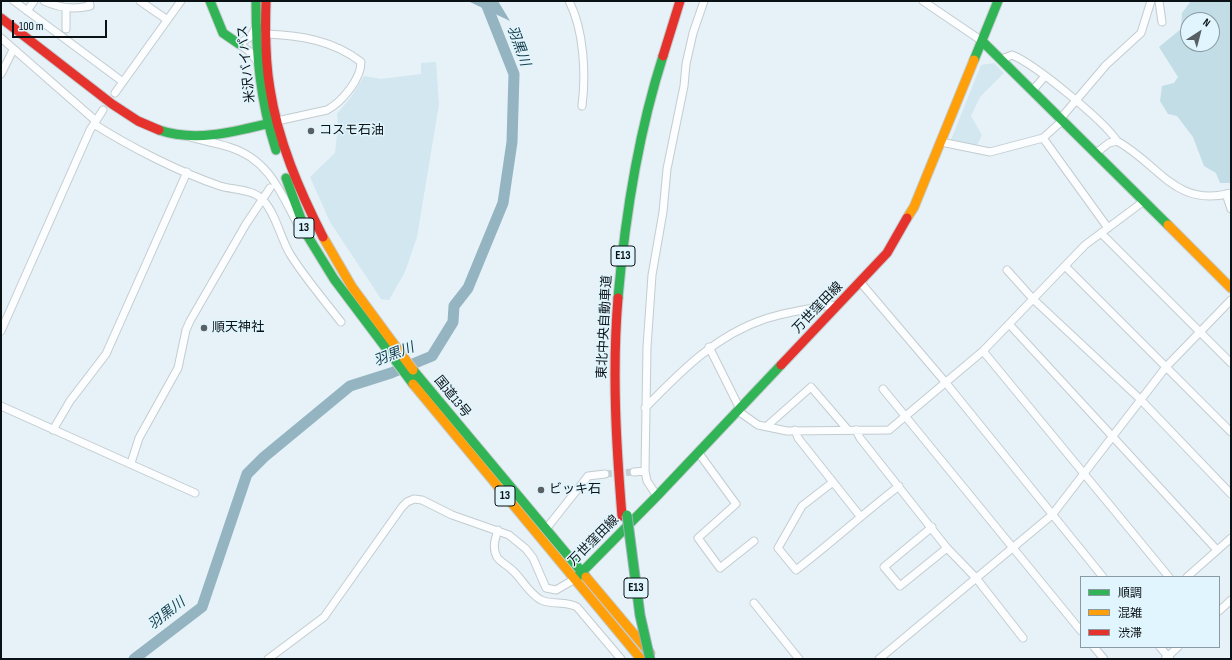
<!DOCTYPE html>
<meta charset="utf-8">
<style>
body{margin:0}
#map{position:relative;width:1232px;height:660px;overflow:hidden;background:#e6f2f7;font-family:"Sofia Sans Condensed","Noto Sans JP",sans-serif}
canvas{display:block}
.frame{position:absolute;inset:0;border:2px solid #0b1215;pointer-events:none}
.legend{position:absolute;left:1080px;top:576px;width:140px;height:72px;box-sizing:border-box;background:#e0f5fd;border:1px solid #8b9aa0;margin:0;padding:5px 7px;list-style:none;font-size:12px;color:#0b1215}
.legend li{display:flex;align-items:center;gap:8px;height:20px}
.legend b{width:20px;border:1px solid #8b9aa0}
.north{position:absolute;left:1180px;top:12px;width:40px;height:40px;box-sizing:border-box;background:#e0f5fd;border:1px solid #8b9aa0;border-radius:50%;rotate:36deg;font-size:11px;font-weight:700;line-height:16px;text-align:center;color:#0b1215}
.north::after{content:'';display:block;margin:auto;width:14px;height:18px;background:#586064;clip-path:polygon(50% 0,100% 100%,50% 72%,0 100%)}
.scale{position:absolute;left:12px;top:20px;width:95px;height:18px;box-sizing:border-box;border:2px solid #0b1215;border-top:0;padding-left:5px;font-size:12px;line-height:14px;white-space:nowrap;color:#0b1215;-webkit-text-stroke:3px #e0f5fd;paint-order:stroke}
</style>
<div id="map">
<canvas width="1232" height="660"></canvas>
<div class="frame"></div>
<ul class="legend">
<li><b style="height:5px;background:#30b455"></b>順調</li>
<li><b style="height:5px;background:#ff9f0a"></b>混雑</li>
<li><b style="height:5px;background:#e5322d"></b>渋滞</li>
</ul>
<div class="north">N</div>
<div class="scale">100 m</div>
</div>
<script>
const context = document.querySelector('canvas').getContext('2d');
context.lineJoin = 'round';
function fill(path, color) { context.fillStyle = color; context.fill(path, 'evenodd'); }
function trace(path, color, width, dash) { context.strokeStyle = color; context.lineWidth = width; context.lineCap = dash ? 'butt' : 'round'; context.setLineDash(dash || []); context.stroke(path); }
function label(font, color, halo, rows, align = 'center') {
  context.font = font + ' "Sofia Sans Condensed","Noto Sans JP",sans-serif'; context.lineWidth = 3; context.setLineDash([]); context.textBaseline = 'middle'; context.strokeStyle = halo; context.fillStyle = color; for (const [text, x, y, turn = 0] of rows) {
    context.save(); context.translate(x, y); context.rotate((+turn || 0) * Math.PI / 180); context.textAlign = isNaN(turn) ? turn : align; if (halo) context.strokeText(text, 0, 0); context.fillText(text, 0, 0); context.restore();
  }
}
const built = new Path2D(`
 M436,62L439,104L417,237L405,272L389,300L381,299L330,222L310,177L335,153L338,126L337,114L351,97L364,76L381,79L421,74V63Z
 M994,63L1004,73L980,97L971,116L982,135L976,147L951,140L981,65Z`);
const green = new Path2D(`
 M1191,1H1231V183H1220L1216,173L1204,166L1193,137L1177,116L1168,114L1160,101L1162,86L1174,83L1178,77L1159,47L1181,29L1182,13ZM1188,20H1212V44H1188Z`);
const water = new Path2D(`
 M470,1H498L510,21L470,2Z`);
const river = new Path2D(`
 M134,659L202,607L247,474L264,457L350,386L391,373L432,356L453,322L454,306L468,288L503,203L512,142L514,74L485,1`);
const streetTunnel = new Path2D(`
 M605,474L634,472`);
const street = new Path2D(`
 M14,1L123,82
 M44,1C59,8 73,10 90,6L89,1
 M140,1L166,19
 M569,1C584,30 586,74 582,106
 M923,1L982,41
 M1159,1L1162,22
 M66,8V29
 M27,11L34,1
 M255,29L250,37L239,44L249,51L257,61
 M265,34C298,35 333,40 361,62C361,79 342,102 327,110L277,121
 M1,38L96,121
 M1002,59L1012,55C1035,64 1104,121 1117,141C1159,164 1175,208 1231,193
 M1,74L13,50
 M1033,90L1045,76
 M115,93L181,1
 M1061,118L1106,65L1141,33L1151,1
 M94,124C130,147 179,172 220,186C233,190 253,189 263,200C276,214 280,237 290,254C305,278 324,300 341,322
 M190,137C203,141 217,143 229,147C269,159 281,193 299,227
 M1043,138L1108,228
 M941,142L990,152L1043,138L1063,120
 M1096,153L1109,143L1117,141
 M1226,194L1231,209
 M1101,233L1231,363
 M1065,266L1231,432
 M1007,270L1033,299L1140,399L1231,494
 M861,283L946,383L1103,577
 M1009,324L1217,550
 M1,331L90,130L103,110
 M709,347L740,409
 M983,351L1169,577
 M883,389L1081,631
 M1,406L195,493
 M645,408C680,372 716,335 765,319C786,312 809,309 830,305L838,306
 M738,411L758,425L787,431L889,430L983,351L1085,245L1144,201
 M767,426L811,387L848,430
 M53,430L70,401L106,354L187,172
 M795,430L798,438L860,516
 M856,430L860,438L947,548L976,578L1023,638
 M698,452L736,504L698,538L720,568L754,541
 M131,463L139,438L178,368L186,330L190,321L246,224L270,188
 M634,472L645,471
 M833,482L802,506L778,548L796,570C831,543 864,513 899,486
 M657,496L647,481L645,471L647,347L652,275L663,212L667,169L684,86L686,64L693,33L704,1
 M932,527L884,567L900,586L947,548
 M546,529L588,476L605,474
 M498,530C495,539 492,548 497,557C500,562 507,565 511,569C522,578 528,593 541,600C552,605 566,601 577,607L621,659
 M1187,577L1231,538
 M754,603L799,659
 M1219,611L1231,600
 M1094,647L1104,659
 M1160,647L1170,659
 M268,659L324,617L402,507L407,502L414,499L422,500L452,515L509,535L526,549L533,558L546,588L556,590L575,579
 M879,659L1052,515L1166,367L1231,300
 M1165,659L1178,647`);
const fast = new Path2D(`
 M210,1L223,33L239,44
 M256,1C256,52 260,101 276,150
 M982,41L1168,225
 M974,60L998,1
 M159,130C197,143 237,131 274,122
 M286,178L307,235L334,279L413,384
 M618,298C625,217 638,134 663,56
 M413,370L586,577
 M578,576L657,496L781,365`);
const slow = new Path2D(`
 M907,218L914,207L974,60
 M1168,225L1231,288
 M323,237L352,287L413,370
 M413,384L641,659
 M586,577L650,653`);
const jam = new Path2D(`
 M266,1C265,30 265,60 270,89C278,141 299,190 323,237
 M1,18L112,104L138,121L159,130
 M663,56L680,1
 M618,298C612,371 616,443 622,516
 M781,365L887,253L907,218`);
const fastBridge = new Path2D(`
 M627,515L640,615L650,659`);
const markers = [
 [311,131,4,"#586064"],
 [204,328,4,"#586064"],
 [541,490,4,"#586064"]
];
const shields = [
 [304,228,20],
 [623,256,24],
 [505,496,20],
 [636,588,24]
];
const shieldNames = [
 ["13",304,228],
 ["E13",623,256],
 ["13",505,496],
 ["E13",636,588]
];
const streetNames = [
 ["米沢バイパス",247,64,-96],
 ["万世窪田線",818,308,-46],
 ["東北中央自動車道",605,327,-87],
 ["国道13号",452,397,51],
 ["万世窪田線",594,541,-45]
];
const poiNames = [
 ["コスモ石油",319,131],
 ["順天神社",212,328],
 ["ビッキ石",549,490]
];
const waterNames = [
 ["羽黒川",518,46,70],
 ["羽黒川",394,355,-21],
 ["羽黒川",167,614,-38]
];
fill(built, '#d2e7f0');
fill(green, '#c3dde6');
fill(water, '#93b4c0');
trace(river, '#93b4c0', 11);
trace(streetTunnel, '#c5d0d5', 7, [7, 3.5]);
trace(street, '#c4ccd0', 9);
trace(fast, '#c4ccd0', 11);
trace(slow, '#c4ccd0', 11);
trace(jam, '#c4ccd0', 11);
trace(street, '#fbfdfe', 7);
trace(fast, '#30b455', 9);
trace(slow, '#ff9f0a', 9);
trace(jam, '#e5322d', 9);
trace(fastBridge, '#9ab0b8', 11, []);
trace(fastBridge, '#30b455', 9);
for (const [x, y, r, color] of markers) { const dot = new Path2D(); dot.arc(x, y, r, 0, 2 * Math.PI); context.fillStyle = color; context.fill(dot); trace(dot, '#e0f5fd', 1.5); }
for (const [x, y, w] of shields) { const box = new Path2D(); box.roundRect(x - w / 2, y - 10, w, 20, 3); context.fillStyle = '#e0f5fd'; context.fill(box); trace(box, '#0b1215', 1); }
label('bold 12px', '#0b1215', null, shieldNames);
label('13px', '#0b1215', '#e0f5fd', streetNames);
label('13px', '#0b1215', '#e0f5fd', poiNames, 'left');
label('italic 14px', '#153b48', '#e0f5fd', waterNames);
</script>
